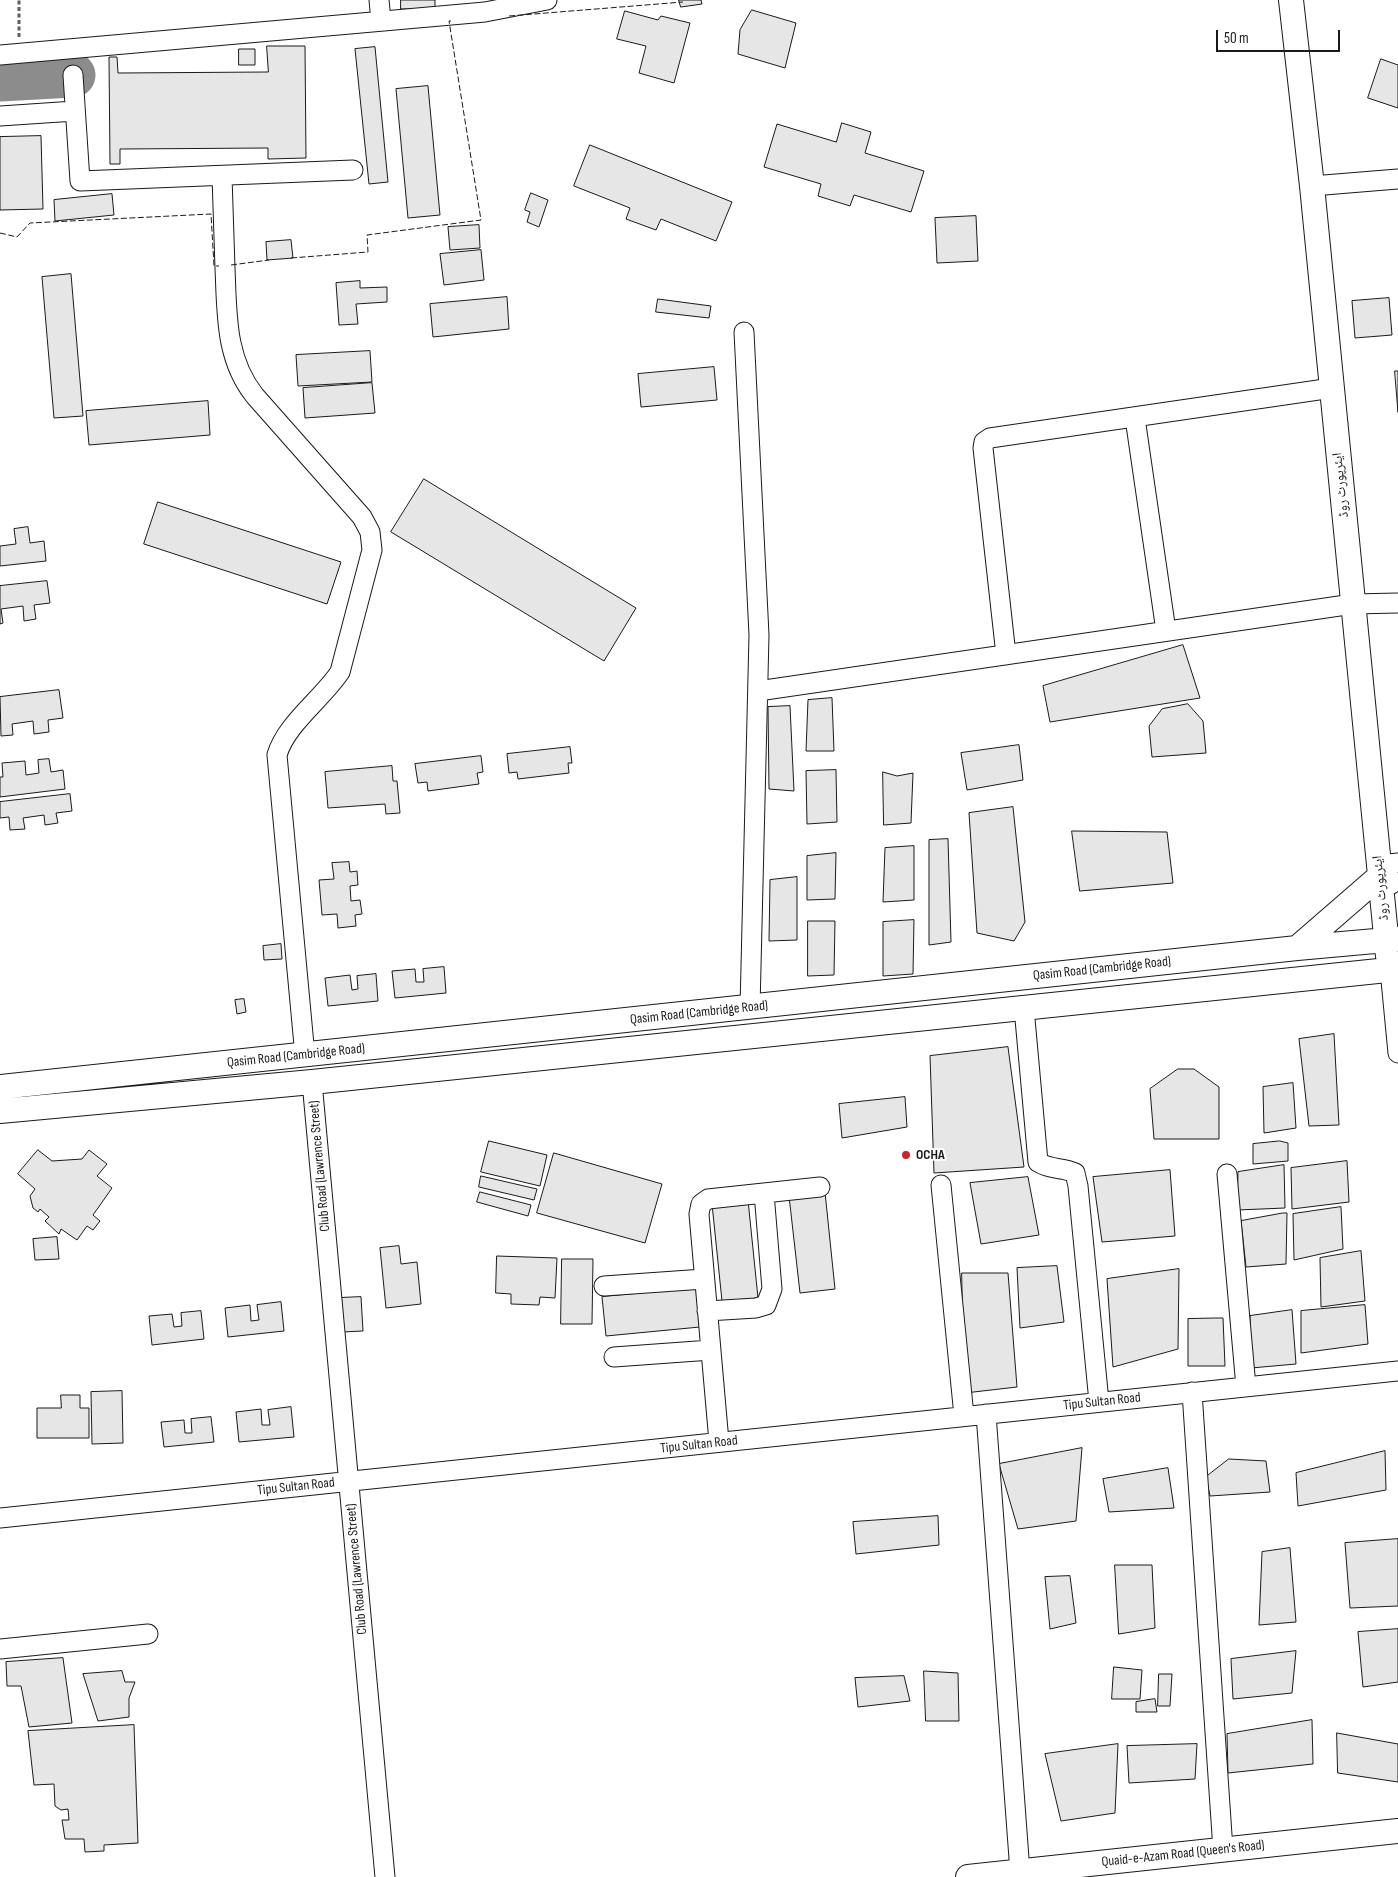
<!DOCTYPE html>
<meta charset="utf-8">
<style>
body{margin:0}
#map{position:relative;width:1398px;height:1877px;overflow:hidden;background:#fff;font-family:"Sofia Sans Condensed",sans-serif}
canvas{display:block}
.scale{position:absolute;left:1216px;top:30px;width:124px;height:22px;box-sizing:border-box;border:2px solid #1a1a1a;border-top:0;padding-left:6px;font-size:15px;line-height:18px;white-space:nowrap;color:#1a1a1a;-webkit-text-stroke:4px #fff;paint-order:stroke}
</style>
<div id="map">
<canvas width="1398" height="1877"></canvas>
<div class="scale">50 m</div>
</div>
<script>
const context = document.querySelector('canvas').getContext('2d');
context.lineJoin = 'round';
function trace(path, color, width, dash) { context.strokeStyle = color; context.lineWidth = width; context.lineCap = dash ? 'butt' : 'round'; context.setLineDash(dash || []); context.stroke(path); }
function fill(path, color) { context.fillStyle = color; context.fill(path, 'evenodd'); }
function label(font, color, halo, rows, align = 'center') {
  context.font = font + ' "Sofia Sans Condensed","Noto Naskh Arabic",sans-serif'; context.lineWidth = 4; context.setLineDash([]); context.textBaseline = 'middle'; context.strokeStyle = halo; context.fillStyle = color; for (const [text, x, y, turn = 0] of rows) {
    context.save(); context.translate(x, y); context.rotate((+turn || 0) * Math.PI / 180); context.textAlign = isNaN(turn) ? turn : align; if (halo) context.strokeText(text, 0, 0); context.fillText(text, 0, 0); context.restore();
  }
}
const taxiway = new Path2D(`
 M0,79L73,75`);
const building = new Path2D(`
 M401,0H435V9H401Z
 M679,0H701L702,4L681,7Z
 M752,10L796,23L785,68L738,54L740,30Z
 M625,11L658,20L661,16L690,23L674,83L639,73L646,46L617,39Z
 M267,46H305L306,158L268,159V148L120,149V164H110L109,57H117L118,73L268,72Z
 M375,47L388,182L369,184L355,49Z
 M239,49H255V65H239Z
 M1381,59L1398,65V108L1368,98Z
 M428,86L440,215L408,218L396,89Z
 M842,123L871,132L865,153L924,171L911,212L854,195L850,206L818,196L821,184L764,167L777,124L836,142Z
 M41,136L43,209L0,210V137Z
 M590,145L732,202L716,241L661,219L656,230L626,219L630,208L574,186Z
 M531,193L548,200L539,227L527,222L530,212L525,210Z
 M112,194L114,215L55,221L54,200Z
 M976,216L978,261L937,263L935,218Z
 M479,225L480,248L450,250L448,227Z
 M291,240L293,258L267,260L266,242Z
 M481,250L484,280L444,285L440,254Z
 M71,274L83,416L54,418L42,277Z
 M360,281V288L387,287V302L356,304L358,324L339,325L336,283Z
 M507,297L509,329L433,337L430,304Z
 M1389,298L1392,335L1355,338L1352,301Z
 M658,299L711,306L709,318L656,312Z
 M370,351L372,382L298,386L296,355Z
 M714,367L717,400L641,407L638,374Z
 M1395,371H1398V412Z
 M372,383L375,413L305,418L303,388Z
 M208,401L210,435L89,445L86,411Z
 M424,479L636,608L604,661L391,532Z
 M158,502L341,562L327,604L144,544Z
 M28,527L30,543L44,541L46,561L0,566V546L16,544L14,529Z
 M47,581L50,603L34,605L36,619L24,621L23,606L1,609L3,623L0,624V586Z
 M1183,645L1200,698L1050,722L1043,686Z
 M59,690L63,718L48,720L49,732L34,734L33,721L12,724L13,735L1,736L0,697Z
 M832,698L834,751H806L808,700Z
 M1188,704L1203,721L1206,753L1152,757L1149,726L1162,709Z
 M790,706L794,791L769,789L768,707Z
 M1019,745L1023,780L967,790L961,753Z
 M570,747L572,763H568L569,773L518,779L517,772L509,773L507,754Z
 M481,756L483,772L477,773L479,784L428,791L427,782L418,783L415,764Z
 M49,759L51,772L63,770L65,789L0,797V777H3L2,763L25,761L26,775L39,773L38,760Z
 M392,766L393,781H397L400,813L386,814L385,804L328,808L325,772Z
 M836,770L837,822L807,824L806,771Z
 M883,772L897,776L913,773L911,823L884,825Z
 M70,794L72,811L56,813L58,823L45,825L44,815L23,818L25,829L10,830L9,817L0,818V802Z
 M1013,807L1025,922L1014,941L977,933L969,813Z
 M1072,831L1167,832L1173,883L1080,891Z
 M948,839L951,942L929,945V840Z
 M914,846V900L883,902L885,848Z
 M836,853L835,899L807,900V856Z
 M349,862L350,872L357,871L358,885L350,886L351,901L360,900L362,914L355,915L356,926L338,928L337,914L322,915L319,880L334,879L332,863Z
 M797,877V940L769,941L770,880Z
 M914,920L913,974L883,976V922Z
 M808,921H835L834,975L808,976Z
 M281,944L282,959L264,960L263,946Z
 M444,967L446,993L395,998L392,971L415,969L416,982H424L423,969Z
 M376,974L378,1001L328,1006L325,978L350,975L352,990L358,989L357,976Z
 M244,999L246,1012L237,1014L235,1000Z
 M1334,1034L1339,1125L1309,1126L1299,1039Z
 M1008,1047L1024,1167L934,1173L930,1056Z
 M1178,1069H1194L1219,1087V1139H1154L1150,1089Z
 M1293,1083L1296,1128L1264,1133L1263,1087Z
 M905,1097L907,1127L842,1138L839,1104Z
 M489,1141L547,1155L540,1186L481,1172Z
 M1280,1141L1288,1143V1161L1253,1164V1144Z
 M38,1150L52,1161L82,1159L89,1150L107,1164L97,1176L112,1188L93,1215L100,1221L93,1230L87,1226L77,1240L61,1229L59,1234L45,1221L49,1217L40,1209L38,1212L33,1208L30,1196L35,1189L18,1174Z
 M554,1153L662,1184L645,1243L537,1213Z
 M1347,1161L1349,1202L1292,1209L1291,1168Z
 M1284,1165L1285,1208L1237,1210L1238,1172Z
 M1170,1170L1175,1236L1102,1242L1093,1177Z
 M481,1176L537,1189L534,1200L479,1187Z
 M1028,1177L1039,1235L981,1244L970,1183Z
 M480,1192L531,1205L528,1216L477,1202Z
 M825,1192L835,1289L800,1293L789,1196Z
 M748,1200L758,1298L722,1301L712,1204Z
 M1341,1207L1343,1249L1294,1260L1293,1214Z
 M1283,1213H1287L1286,1264L1246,1267L1241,1221Z
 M57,1237L59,1259L35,1260L33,1239Z
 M399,1246L401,1264L417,1262L421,1304L386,1308L380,1248Z
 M1361,1251L1365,1301L1321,1307L1320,1258Z
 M497,1256L557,1258L555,1298L540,1297L539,1305L511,1304V1294L496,1293Z
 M562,1259H593L592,1324H561Z
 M1057,1266L1064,1322L1020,1328L1017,1268Z
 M1179,1269L1178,1349L1113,1367L1107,1279Z
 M962,1273H1008L1017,1387L965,1393Z
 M696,1288L700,1327L606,1336L602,1297Z
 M361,1297L363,1331L342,1332L339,1298Z
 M281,1302L284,1331L228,1337L225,1308L250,1305L251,1321L259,1320L257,1305Z
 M1365,1305L1368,1344L1301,1353V1311Z
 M1292,1310L1296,1364L1251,1368L1250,1316Z
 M201,1311L204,1339L152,1345L149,1316L172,1314L174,1327L182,1326L181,1313Z
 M1215,1318H1223L1225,1366H1188V1319Z
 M122,1391L123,1443L92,1444L91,1392Z
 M61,1395H80V1408H89V1438H37V1408H61Z
 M291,1407L294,1437L239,1442L236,1412L261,1409L262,1425H270L268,1410Z
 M211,1417L214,1442L164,1447L161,1422L184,1420L185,1433H192L191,1419Z
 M1082,1448L1076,1521L1018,1529L999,1464Z
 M1385,1451L1386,1490L1298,1506L1296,1473Z
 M1229,1459L1266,1461L1270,1492L1210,1496L1206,1477Z
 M1168,1468L1174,1508L1109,1512L1103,1479Z
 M938,1516L939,1545L856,1554L853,1522Z
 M1398,1539V1606L1350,1608L1345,1543Z
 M1290,1548L1296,1622L1259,1625L1262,1552Z
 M1115,1565H1152L1155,1628L1119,1634Z
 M1070,1576L1076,1623L1050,1629L1045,1577Z
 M1398,1629V1682L1363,1687L1358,1632Z
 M1296,1651L1292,1693L1233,1699L1231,1659Z
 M63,1658L72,1723L29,1727L21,1686H7L6,1662Z
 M1114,1667L1142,1670L1140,1699H1112Z
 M122,1671L125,1682H135L129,1698V1717L98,1721L83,1674Z
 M924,1671L958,1673L959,1721H926Z
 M1159,1674H1172L1170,1706H1158Z
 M904,1676L910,1701L858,1707L855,1678Z
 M1155,1699L1157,1712H1136V1702Z
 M1312,1720L1313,1764L1228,1773L1227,1734Z
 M134,1725L138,1843L104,1845V1851L85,1852L84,1839H65L62,1820H69L68,1809L61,1810L55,1806L54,1784L34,1785L28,1731Z
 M1337,1733L1398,1744V1782L1338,1773Z
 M1118,1744L1115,1813L1061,1821L1045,1754Z
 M1197,1744L1195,1779L1129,1783L1127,1746Z`);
const path = new Path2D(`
 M19,37V0`);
const minor = new Path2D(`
 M379,0L381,21
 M0,55L485,12L547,0
 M73,75L80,181L353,170
 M0,116L75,111
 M222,176C223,207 224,237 225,268C227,313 225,359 255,396L362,517L370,532L372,550L340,672C322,699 286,724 277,755L305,1056
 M1312,186L1398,179
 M744,332L759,635L750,1008
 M1135,418L1166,631
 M1006,655L983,448L984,442L990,438L1332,388
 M758,691L1353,604L1398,603
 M1379,865L1398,863
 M1390,970L1398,1053
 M1024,1008L1038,1162C1050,1170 1063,1167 1075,1173L1078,1186L1099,1402
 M312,1082L385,1877
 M1227,1174L1246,1387
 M941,1185L964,1416
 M604,1286L704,1279
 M707,1311L756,1308L766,1305L772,1289L764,1193
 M614,1357L711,1350
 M1192,1392L1223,1850
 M986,1414L1020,1872
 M719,1442L699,1214L701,1204L708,1199L820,1187
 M0,1518L1398,1371
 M0,1649L148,1634`);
const major = new Path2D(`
 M1291,0L1312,186L1388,956
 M1297,948L1380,876L1390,882
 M0,1087L1297,948L1398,939
 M0,1111L312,1082L1398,969
 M968,1877L1398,1831`);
const fence = new Path2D(`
 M509,16L683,2
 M0,233L17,237L30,223L211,214L214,266H219
 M291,258L368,252L367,235L481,220L449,21H451
 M231,265L269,260`);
const markers = [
 [906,1155,5,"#c62828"]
];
const streetNames = [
 ["ایئرپورٹ روڈ",1341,485,-96],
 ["ایئرپورٹ روڈ",1381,888,-96],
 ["Qasim Road (Cambridge Road)",1102,969,-6],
 ["Qasim Road (Cambridge Road)",699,1013,-6],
 ["Qasim Road (Cambridge Road)",296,1056,-6],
 ["Club Road (Lawrence Street)",320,1166,-95],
 ["Tipu Sultan Road",1102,1402,-6],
 ["Tipu Sultan Road",699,1445,-6],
 ["Tipu Sultan Road",296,1487,-6],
 ["Club Road (Lawrence Street)",357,1569,-95],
 ["Quaid-e-Azam Road (Queen's Road)",1183,1854,-6]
];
const poiNames = [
 ["OCHA",916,1155]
];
trace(taxiway, '#8c8c8c', 45);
fill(building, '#e6e6e6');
trace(building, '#1a1a1a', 1);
trace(minor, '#1a1a1a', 21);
trace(major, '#1a1a1a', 26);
trace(path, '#5f5f5f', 3, [4, 2.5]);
trace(minor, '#fff', 19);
trace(major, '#fff', 24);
trace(fence, '#1a1a1a', 1, [6, 2.5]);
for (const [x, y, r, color] of markers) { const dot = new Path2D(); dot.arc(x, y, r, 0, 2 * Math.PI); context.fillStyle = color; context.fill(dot); trace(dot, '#fff', 2); }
label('14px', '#1a1a1a', '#fff', streetNames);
label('bold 14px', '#1a1a1a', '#fff', poiNames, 'left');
</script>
